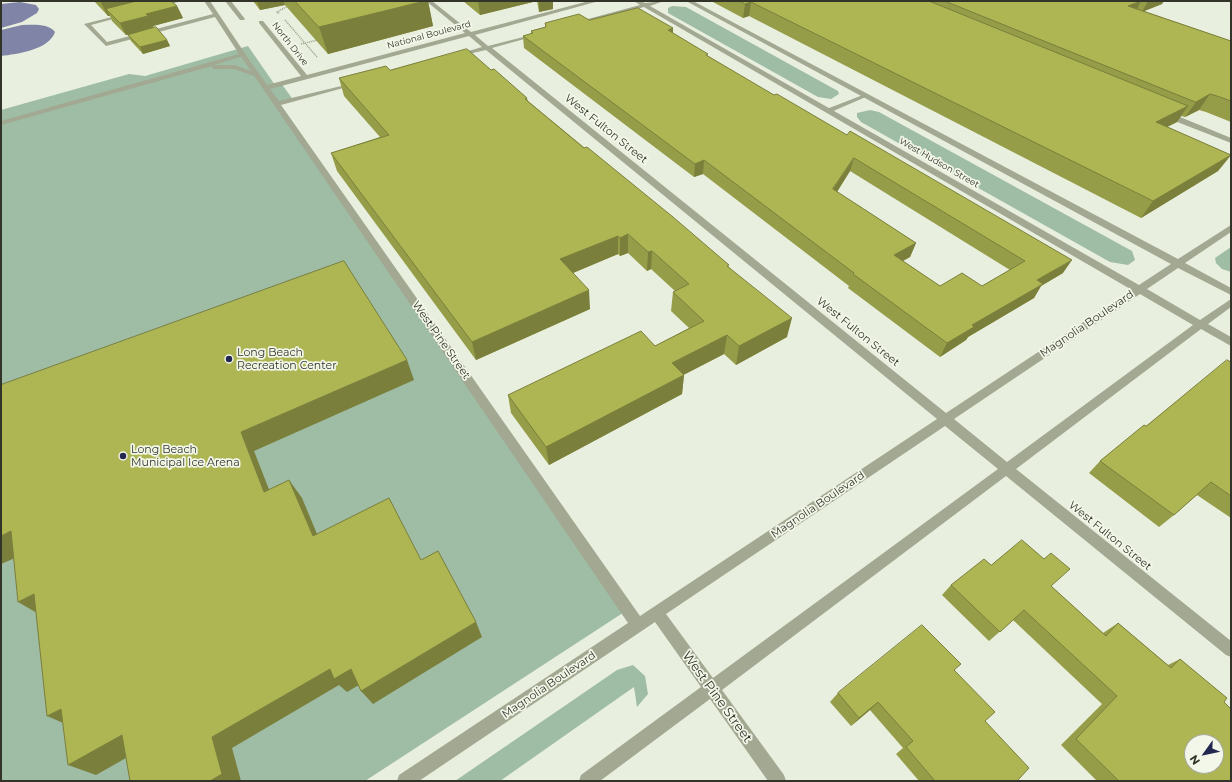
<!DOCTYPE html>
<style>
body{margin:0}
#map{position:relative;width:1232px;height:782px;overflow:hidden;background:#e9efde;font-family:Montserrat,sans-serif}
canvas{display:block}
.frame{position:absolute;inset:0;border:2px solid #333429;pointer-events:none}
.north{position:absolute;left:1184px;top:734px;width:40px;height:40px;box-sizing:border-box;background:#f2f7e9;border:1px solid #a6a99c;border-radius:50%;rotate:237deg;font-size:11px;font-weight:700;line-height:16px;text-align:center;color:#333429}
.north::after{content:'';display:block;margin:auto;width:14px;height:18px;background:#242850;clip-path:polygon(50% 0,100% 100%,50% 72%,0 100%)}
</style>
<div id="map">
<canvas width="1232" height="782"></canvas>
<div class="frame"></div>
<div class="north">N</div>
</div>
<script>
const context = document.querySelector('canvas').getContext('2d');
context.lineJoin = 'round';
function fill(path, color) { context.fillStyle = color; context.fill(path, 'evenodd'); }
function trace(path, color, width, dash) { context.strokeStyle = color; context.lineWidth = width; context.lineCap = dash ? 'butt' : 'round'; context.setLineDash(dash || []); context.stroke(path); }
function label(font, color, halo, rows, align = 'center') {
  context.font = font + ' Montserrat,sans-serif'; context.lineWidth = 3.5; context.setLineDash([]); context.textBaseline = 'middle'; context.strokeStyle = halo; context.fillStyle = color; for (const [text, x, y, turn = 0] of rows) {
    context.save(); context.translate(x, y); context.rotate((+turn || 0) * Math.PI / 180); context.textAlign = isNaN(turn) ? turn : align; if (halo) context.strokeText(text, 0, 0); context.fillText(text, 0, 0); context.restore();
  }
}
const green = new Path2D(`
 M672,6L686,7L838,91L839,94L831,99L818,97L668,13V8Z
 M248,46L275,85L281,83L294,101L280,104L632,607L365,781H1V110L129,74L145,76Z
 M870,110L879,112L1132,251L1135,260L1128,265L1110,262L861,122L857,117V113Z
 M1231,247V272L1222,269L1216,263L1215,258Z
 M633,665L645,676L648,694L637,707L634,687L500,781H455L617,670Z`);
const water = new Path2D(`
 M20,2L36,5L39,9L37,13L22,22L1,28V4Z
 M22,25C33,25 48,23 55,32C49,50 17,54 1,56V30Z`);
const path = new Path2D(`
 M279,13L277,12L288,6
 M285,20L317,57
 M301,44L318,40`);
const service = new Path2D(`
 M171,1H181L158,8L155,6Z
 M204,1H210L246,55L214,65H235L258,74V76H254L234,69H214L212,68V66L1,125V121L239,54L215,17L106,46L84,24L128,13V15L91,25L107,42L213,14Z
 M863,95L868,96L831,112L824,110Z`);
const minor = new Path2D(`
 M225,1H231L245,19L244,20H240Z
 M426,1H432L471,32L589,1H599L475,35L488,46L539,33V35L492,48L946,413L1132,290L644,7L575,26L572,24L573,23L640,5L634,1H641L645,3L664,1L650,6L1139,285L1171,264L686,1H693L1178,259L1231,225V232L1185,263L1231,288V295L1178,268L1147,289L1200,320L1231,299V307L1208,324L1231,337V346L1201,329L1016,469L1231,641V657L1226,655L1006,476L722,690L784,775L786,781H768L710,699L600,781H579L581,775L701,687L655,622L419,781H397L399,775L628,623L240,55L245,54L267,85L301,76L259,23V21H263L307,75L465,33ZM469,36L482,47L455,55V57L486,50L937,419L640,616L281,105L358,84V82L279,101L270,89ZM1140,294L1193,325L1007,462L954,419ZM945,426L998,469L713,678L666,614Z
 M1162,112H1168L1231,138V143L1162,116Z`);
const wall = new Path2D(`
 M94,1H171L177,6L183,18L153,26L154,28L167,40L170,46L143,54L131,41L128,35H126L112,21L110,16H108Z
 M253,1H428L433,26L328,54L285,5L260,10Z
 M463,1H553V9L539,12L537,1L480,15Z
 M711,1H1164L1162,4L1144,11L1231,41V122L1206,112L1199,110L1185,117L1181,116L1177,122L1167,127L1231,155L1218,171L1141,218L749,16L743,18Z
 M589,20L673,33L708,56L1063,273L1041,286L1034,298L968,337L966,340L940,357L848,288L849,286L703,174L694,177L524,48L523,36L531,34V31L545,27V23ZM850,171L1010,270L982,286H940L903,261L910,257L916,243L837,192Z
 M390,70H491L527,98L528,101L729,267L787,337L736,365L724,354L683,375H684L682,394L549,465L511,413L508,395L655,346L689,328L671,311L673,292L675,291L651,269L647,271L628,253L620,256L618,254L573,273L590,309L476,360L337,171L331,153L380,137L344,96L339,78Z
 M1231,362V518L1197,495L1174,515L1159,527L1089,473L1100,461Z
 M991,565L1051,586L1103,633L1118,623L1168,665L1180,659L1224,702L1231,781H1097L1061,745L1102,704L1013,620L989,641L942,595L951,585Z
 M954,670L985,721L1017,781H919L896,754L903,748L870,710L851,726L830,702L838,693Z`);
const shadedWall = new Path2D(`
 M100,1H165L106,9L110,16H108Z
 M257,1H283L285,5L260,10Z
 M425,1H428L433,26L328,54L319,27Z
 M478,1H537L480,15Z
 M539,1H553V9L539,12Z
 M1141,1L1134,15L1128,6Z
 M1148,1H1164L1162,4L1142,12Z
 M751,2L749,16L743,18L745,4Z
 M177,6L183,18L153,26L154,28L126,35L120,23L146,14Z
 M673,28V41L668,30Z
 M167,40L170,46L143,54L140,47Z
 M1210,94L1199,110L1185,117L1196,102Z
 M1188,106L1177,122L1145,138L1156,122Z
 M1231,155L1218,171L1141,218L1153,201Z
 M854,158L850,171L830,203L833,189Z
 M704,160L703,174L694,177L695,164Z
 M628,234V253L620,256V238Z
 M618,236V254L561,278L560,259Z
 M916,243L910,257L889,268L894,255Z
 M652,251L651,269L647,271L648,252Z
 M1072,260L1063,273L1041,286L1034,298L968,337L966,340L940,357L947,343L1037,280Z
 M589,290L590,309L476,360L472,342Z
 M792,318L787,337L736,365L739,346Z
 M727,335L724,354L670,382L672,363Z
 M407,360L414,380L254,451L277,510L264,492L241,432Z
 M684,375L682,394L549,465L546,447Z
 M289,480L302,498L325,553L313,536Z
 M11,531L36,549L1,564V536Z
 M34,594L44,617L18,602Z
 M476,622L482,637L373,704L361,691Z
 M330,669H351L364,682L347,692L339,685L232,748L241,781H210L212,737Z
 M878,702L870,710L851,726L859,718Z
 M61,709L75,728L47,716Z
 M122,735L147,746L96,775L68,765Z`);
const building = new Path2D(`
 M137,1H171L177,6L146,14L148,16L120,23L106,9Z
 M295,1H425L319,27Z
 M740,1H929L1188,106L1156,122L1231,155L1153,201L751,2L745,4Z
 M945,1H1141L1128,6L1231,41V101L1217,96L1210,94L1196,102Z
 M638,8L673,28L668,30L708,54L706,55L774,95L777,94L847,135L850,131L1072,260L1037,280L1043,284L972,325L974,327L947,343L853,274L854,273L704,160L695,164L523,36L533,33L531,31L546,27L545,23L579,14L589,20ZM854,158L1025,261L982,286L962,273L940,286L894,255L916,243L833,189Z
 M156,27L167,40L140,47L128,35Z
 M467,49L491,70L494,69L527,98L525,99L584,148L587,147L673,217L729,265L727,266L792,318L739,346L727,335L672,363L684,375L546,447L508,395L641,331L655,346L704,321L673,292L689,284L652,251L648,252L628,234L620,238L618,236L560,259L589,290L472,342L331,153L389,135L339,78L386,66L390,70Z
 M344,261L407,360L241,432L264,492L289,480L313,536L389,498L421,560L438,551L476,622L361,691L351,669L334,679L330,669L212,737L222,774L210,781H130L122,735L68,765L61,709L47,716L34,594L18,602L11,531L1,536V385Z
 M1227,360L1231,362V496L1211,482L1174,515L1100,461L1144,425L1146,426Z
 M1022,540L1044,559L1051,553L1070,569L1051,586L1106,636L1118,623L1171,668L1180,659L1227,698L1224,702L1231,709V781H1119L1076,739L1117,696L1024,610L1000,632L951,585L984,559L991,565ZM1192,742H1216V766H1192Z
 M922,625L961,664L954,670L995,712L985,721L1029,768L1017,781H935L906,747L913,741L878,702L859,718L838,693Z`);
const markers = [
 [229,359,4,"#242850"],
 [123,456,4,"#242850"]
];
const farStreetnames = [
 ["National Boulevard",429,35,-15],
 ["North Drive",290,44,52],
 ["West Hudson Street",939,163,30]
];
const streetNames = [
 ["West Fulton Street",606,129,39],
 ["Magnolia Boulevard",1087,324,-34],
 ["West Fulton Street",858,332,39],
 ["West Pine Street",441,340,55],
 ["Magnolia Boulevard",818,505,-34],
 ["West Fulton Street",1110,536,39],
 ["Magnolia Boulevard",549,685,-34]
];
const poiNames = [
 ["Long Beach",237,353],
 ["Recreation Center",237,366],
 ["Long Beach",131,450],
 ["Municipal Ice Arena",131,463]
];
const nearStreetnames = [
 ["West Pine Street",717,697,54]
];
fill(green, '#9fbca4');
fill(water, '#8085a8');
trace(path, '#99a086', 1.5, [1, 1]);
fill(service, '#a2a891');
fill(minor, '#a2a891');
fill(wall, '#969d48');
fill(shadedWall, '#7a7f3b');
fill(building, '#aeb654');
trace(building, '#7a7f3b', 1);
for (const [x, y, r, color] of markers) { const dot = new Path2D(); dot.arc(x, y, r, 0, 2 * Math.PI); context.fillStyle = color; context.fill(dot); trace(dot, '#f2f7e9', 1.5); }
label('9px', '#333429', '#f2f7e9', farStreetnames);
label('11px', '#333429', '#f2f7e9', streetNames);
label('11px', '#333429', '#f2f7e9', poiNames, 'left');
label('13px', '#333429', '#f2f7e9', nearStreetnames);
</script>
